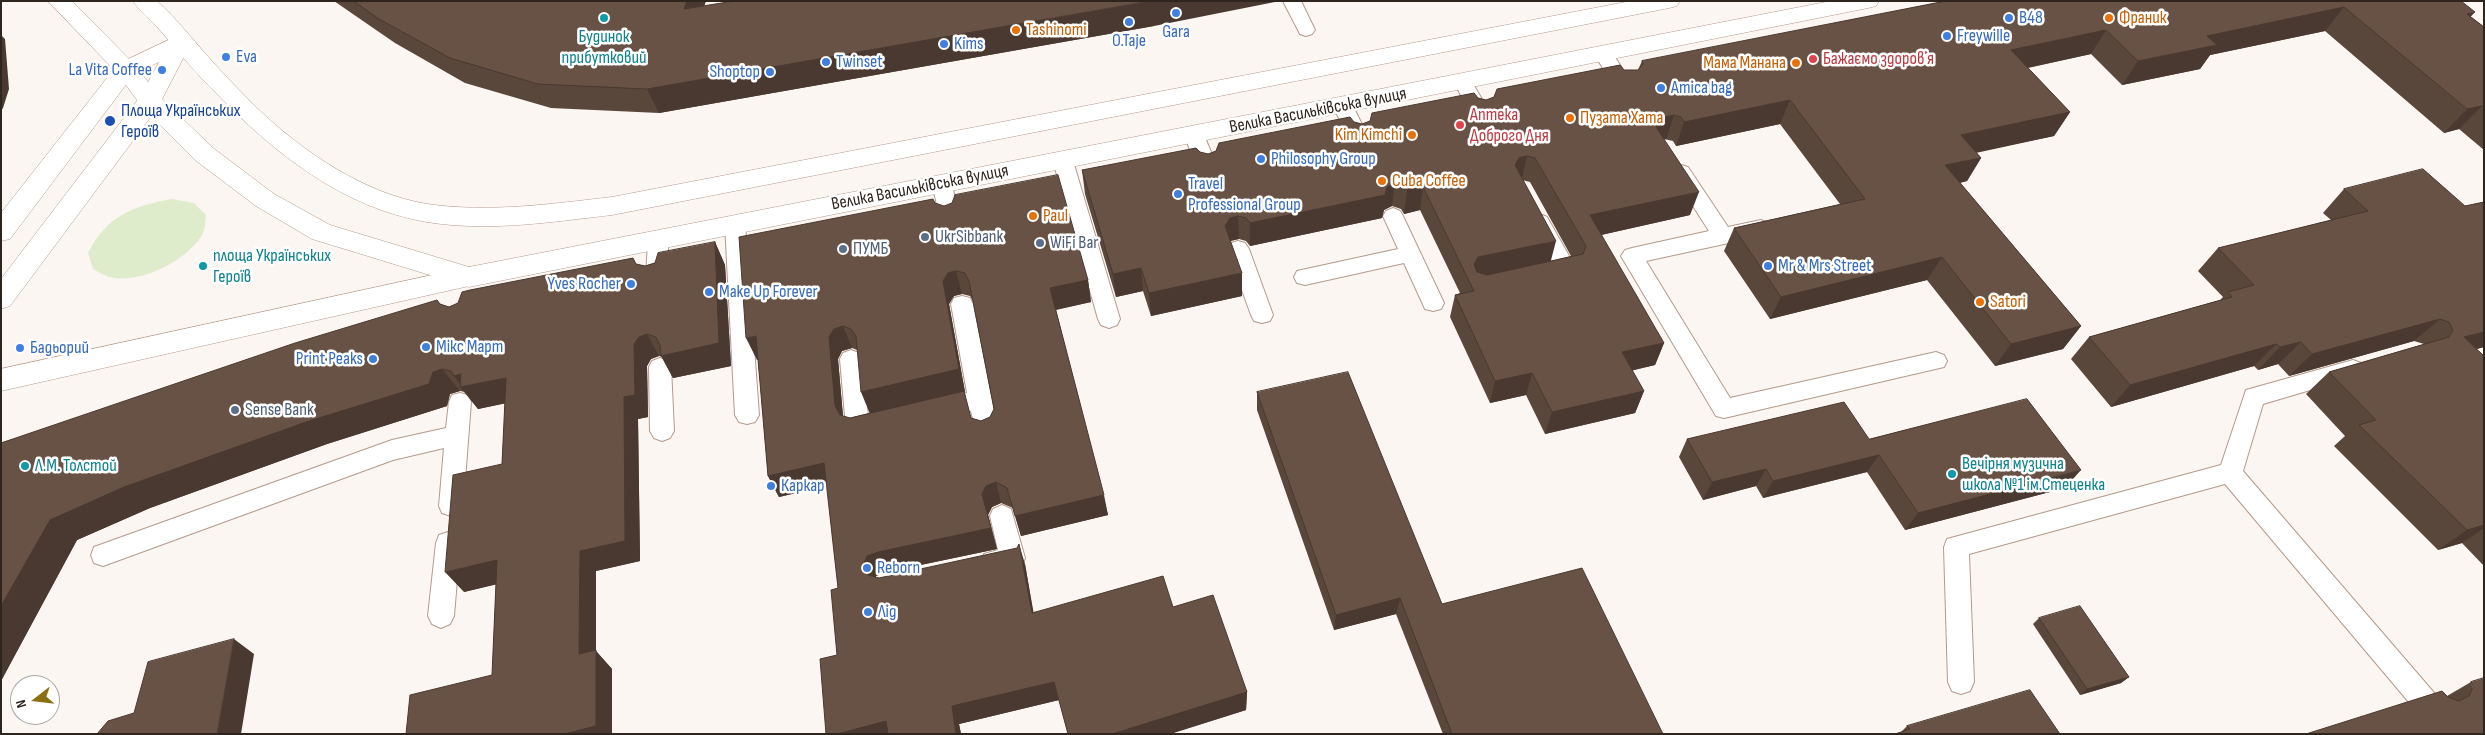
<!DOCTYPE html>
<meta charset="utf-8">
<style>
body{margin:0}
#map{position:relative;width:2485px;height:735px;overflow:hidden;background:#fcf6f3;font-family:"Sofia Sans Condensed",sans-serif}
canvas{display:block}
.frame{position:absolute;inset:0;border:2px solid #2e251f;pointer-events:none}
.north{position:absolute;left:10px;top:675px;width:50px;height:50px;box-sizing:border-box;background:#fff;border:1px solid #aba8a5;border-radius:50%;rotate:254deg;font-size:14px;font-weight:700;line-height:20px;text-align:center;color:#2e251f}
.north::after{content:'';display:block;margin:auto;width:18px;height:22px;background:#8a7011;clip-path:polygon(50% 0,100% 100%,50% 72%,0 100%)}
</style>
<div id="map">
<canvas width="2485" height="735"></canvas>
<div class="frame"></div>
<div class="north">N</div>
</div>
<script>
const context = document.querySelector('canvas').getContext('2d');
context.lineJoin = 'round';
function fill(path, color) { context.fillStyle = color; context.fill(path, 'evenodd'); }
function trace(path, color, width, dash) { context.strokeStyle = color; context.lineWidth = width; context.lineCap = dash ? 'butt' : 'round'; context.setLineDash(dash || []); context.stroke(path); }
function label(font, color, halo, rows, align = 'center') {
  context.font = font + ' "Sofia Sans Condensed",sans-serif'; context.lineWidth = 5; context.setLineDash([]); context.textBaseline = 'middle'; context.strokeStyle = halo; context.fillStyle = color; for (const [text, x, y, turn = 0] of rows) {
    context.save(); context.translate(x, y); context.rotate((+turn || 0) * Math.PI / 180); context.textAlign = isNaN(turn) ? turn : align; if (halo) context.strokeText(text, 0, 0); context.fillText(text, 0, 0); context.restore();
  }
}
const green = new Path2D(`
 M172,199L194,203L206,215C205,220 206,228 203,233C189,260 140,285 110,277C104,276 98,271 93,269L88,253C107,216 132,206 172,199Z`);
const lane = new Path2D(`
 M1283,1H1301L1315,30L1312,34L1306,36L1300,34Z
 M1604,49L1611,51L1631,82L1634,87L1631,92L1624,93L1617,92L1595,55L1597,51Z
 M1463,76L1470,77L1472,82L1491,115L1488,120L1481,122L1474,120L1471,115L1454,82L1456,77Z
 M1343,99L1350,101L1353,106L1369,139L1366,144L1359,146L1352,144L1349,139L1333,106L1336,101Z
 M1194,128L1201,130L1204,135L1218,169L1215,174L1208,176L1201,174L1198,169L1184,135L1187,130Z
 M1063,154L1070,156L1073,161L1120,319L1117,325L1109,328L1101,325L1098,319L1053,161L1056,156Z
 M1681,165L1688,167L1728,227L1761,220L1768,223L1771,228L1768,233L1761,236L1646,261L1730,398L1936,352L1944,355L1947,361L1944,367L1724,418L1716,416L1621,256L1625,250L1632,248L1709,231L1671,172L1674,167Z
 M942,177L949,179L952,184L959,220L956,225L949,228L942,225L932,184L935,179Z
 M1393,208L1400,211L1403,216L1444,303L1441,309L1433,311L1425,309L1404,263L1305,285L1297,283L1294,277L1297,271L1398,249L1383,216L1386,211Z
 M1540,214L1547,217L1577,270L1574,276L1549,282L1541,280L1538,274L1541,268L1553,265L1530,222L1533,217Z
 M735,216L742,219L745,224L759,415L755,422L747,424L739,422L735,415L725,224L728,219Z
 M658,231L665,234L668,239V279L665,285L657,287L649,285L646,279L648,239L651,234Z
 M1238,241L1245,243L1249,249L1273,315L1270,321L1262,323L1254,321L1251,315L1227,249L1231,243Z
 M962,296L970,298L973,304L998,431L994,438L986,441L978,438L971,411L937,418L929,416L925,409L929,402L967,393L951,304L954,298Z
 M851,350L859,353L862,359L868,416L877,414L885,417L889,424L885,431L858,438L850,435L846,428L840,359L843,353Z
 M660,358L668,361L671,367L674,431L670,438L662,441L654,438L650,431L649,367L652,361Z
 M2353,360L2361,363L2364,369L2361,375L2263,404L2243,471L2436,695L2440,704L2436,713L2427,717L2418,713L2225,484L1969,554L1974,682L1970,691L1961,694L1952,691L1948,682L1944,547L1947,539L2221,465L2246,390Z
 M460,393L468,395L471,402L463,506L460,513L451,516L442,513L439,506L444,448L393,460L103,566L94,563L91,555L94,547L392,440L446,428L449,402L452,395Z
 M1002,505L1011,509L1025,558L1022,566L993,573L984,570L981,562L984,554L998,550L990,516L993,509Z
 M448,532L457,535L460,543L454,616L450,624L441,628L432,624L428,616L436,543L439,535Z`);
const secondary = new Path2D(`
 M181,34L189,36L192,41L158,107L10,306L1,309V279L140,97L159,62L134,74L10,239L1,241V213L118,64Z
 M469,267L478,270L482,277L478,284L1,391V369Z`);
const primary = new Path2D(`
 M48,1H72L134,64L158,95L213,148L274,194L330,225L469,267L1831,1H1879L1876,6L1868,8L469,287L312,239L256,206L195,160L142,107L118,74Z
 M133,1H157C177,19 193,40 211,60C226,77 242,93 258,109C303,152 365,194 427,204C488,213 551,204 612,197L1631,1H1680L1677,6L1669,8L612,215C551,222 488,232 427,222C343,208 274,153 217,94C196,74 178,51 159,29C151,20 140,12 133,1Z`);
const wall = new Path2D(`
 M334,1H706L704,6L1154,26L659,113L551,108L465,83L395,43Z
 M1946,1H2461L2471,17L2484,27V150L2459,129L2444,133L2325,31L2210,55L2200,69L2122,85L2091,54L2028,68L2070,112L2054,136L1976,152L1981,158L1967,181L1960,183L2081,326L2063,349L1995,366L1927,280L1770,319L1724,251L1734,228L1840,204L1780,124L1676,146L1673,141L1664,139L1690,215L1601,235L1664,343L1655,365L1632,370L1644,391L1635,413L1545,434L1526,395L1490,403L1450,317L1455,295L1460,293L1420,210L1404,214L1401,209L1392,206L1384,210L1382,218L1250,246L1246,241L1239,239L1230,241L1242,296L1151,316L1143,291L1116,297L1085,194L1082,170L1200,152L1208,154L1354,122L1362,124L1478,98L1486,100L1624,70H1638L1642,61ZM1522,180L1530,182L1571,256L1551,261Z
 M2344,189L2465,206L2484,202V347L2476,349L2484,356V566L2462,543L2438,550L2334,446L2345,436L2306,394L2329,372L2424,344L2414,341L2289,376L2278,364L2258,370L2254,366L2111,407L2071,359L2089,337L2220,300L2223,297L2198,271L2218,248L2331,220L2323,213Z
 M935,203L1088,280L1091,302L1056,310L1108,515L1021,536L1013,508L1001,503L992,507L988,515L997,549L887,572L876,576V577L879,578L1025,564L1033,612L1173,607L1247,692L1246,710L1170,734H1068L1059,700L959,724L961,734H826L837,655L838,588L827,486L779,497L768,476L758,360H757ZM962,294L970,296L973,301L994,409L990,417L981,421L971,418L964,392H965L949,304L954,296ZM852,348L857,350L870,413L850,418L843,416L838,359L842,351Z
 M715,242L725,265L731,366L673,378L662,357L659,356L651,359L647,366L648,417L638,419L640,561L596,571V651L612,669L492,675L496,584L464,592L502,464L505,403L478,409L465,392L460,391L450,394L447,406L327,444L150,508L77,540L1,681V443L440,304L449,307L636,264L645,266Z
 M1257,392L1442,604L1663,734H1443L1396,614L1334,630L1257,410Z
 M1687,439H1869L2065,488L1905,530L1867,472L1763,498L1756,486L1703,500L1679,457Z
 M2039,618L2129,677L2121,683L2080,695L2033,624Z
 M2471,682L2484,734L2447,696Z
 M1907,726L2060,734L1901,732Z`);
const shadedWall = new Path2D(`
 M687,1H706L694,34L684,9Z
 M1150,1H1280L1154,26L659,113L647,89Z
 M2344,7L2325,31L2210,55L2200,69L2122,85L2138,61L2207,36Z
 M2475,12L2453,36L2467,14Z
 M2106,30L2091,54L1998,74L2011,50Z
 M1,35L5,39L9,89L3,108L1,111Z
 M1790,100L1780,124L1676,146L1684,122Z
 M2482,106L2459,129L2444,133L2467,109Z
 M2070,112L2054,136L1948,159L1961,135Z
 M1674,115L1666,139L1657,141L1656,127L1665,117Z
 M1527,156L1522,179L1515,165L1519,158Z
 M1981,158L1967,181L1932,189L1945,165Z
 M1395,183L1392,206L1384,210L1382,218L1250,246V223L1387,187Z
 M1423,187L1420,210L1404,214L1407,190Z
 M1699,192L1690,215L1583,239L1590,215Z
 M1238,216L1239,239L1230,241L1225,226L1230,218Z
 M1556,241L1550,264L1474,280V264L1478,257Z
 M715,242L725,265L731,366L673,378L661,356Z
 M1942,257L1927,280L1770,319L1781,297Z
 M1141,268L1143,291L1116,297L1113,274Z
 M956,271L962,294L954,296L949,304L965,392L870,414L861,392L943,281L948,273Z
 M1242,273V296L1151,316L1149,293Z
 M1088,280L1091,302L1054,310L1050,288Z
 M2440,319L2414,341L2289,376L2312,354Z
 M843,326L852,348L842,351L838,359L844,428L835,406L829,337L834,329Z
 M2081,326L2063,349L1995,366L2011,344Z
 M2484,332V347L2438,360L2464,337Z
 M647,334L659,356L651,359L647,366L648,417L638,419L640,561L596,571V651L612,669V734H564L579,654L580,551L624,397L634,344L639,337Z
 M756,336L767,358L757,360L746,338Z
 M2301,342L2278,364L2258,370L2280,347Z
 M1664,343L1655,365L1614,375L1622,352Z
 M2276,344L2254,366L2111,407L2130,385Z
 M442,369L460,391L450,394L447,406L327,444L150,508L77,540L1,681V606L50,520L124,487Z
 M1532,373L1526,395L1490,403L1495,381Z
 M461,374L506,378L522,400L478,409L460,387H462L454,376Z
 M1644,391L1635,413L1545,434L1552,412Z
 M1879,455L1867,472L1763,498L1773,481Z
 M824,463L834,484L779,497L768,476Z
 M1766,469L1756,486L1703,500L1712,482Z
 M2081,470L2065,488L1905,530L1918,513Z
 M996,482L1001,503L992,507L988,515L997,549L887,572L876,576L872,586L863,566L867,556L982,494L986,486Z
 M1104,495L1108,515L1021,536L1015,516Z
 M2484,525V528L2462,543L2438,550L2467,530Z
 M1019,544L1025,564L1037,632L1032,613Z
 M497,560L515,580L464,592L445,572Z
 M1400,598L1396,614L1334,630L1336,615Z
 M234,639L254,654L241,734H217Z
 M2129,677L2121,683L2080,695L2087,689Z
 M1054,682L1059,700L959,724L961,734H956L952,706Z
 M1247,692L1246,710L1170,734H1112Z
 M886,721L893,734H837Z`);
const building = new Path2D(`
 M354,1H687L684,9L734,1H1150L647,89L538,84L450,58L379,19Z
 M1946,1H2461L2475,12L2467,14L2484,27V107L2482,106L2467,109L2344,7L2207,36L2217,45L2138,61L2106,30L2011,50L2070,112L1961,135L1981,158L1945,165L2081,326L2011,344L1942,257L1781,297L1734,228L1865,199L1790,100L1684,122L1681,117L1674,115L1665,117L1662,126L1656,127L1699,192L1590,215L1664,343L1622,352L1644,391L1552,412L1532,373L1495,381L1455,295L1474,291L1423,187L1407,190L1404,186L1395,183L1387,187L1385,195L1250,223L1246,218L1238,216L1230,218L1225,226L1242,273L1149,293L1141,268L1113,274L1082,170L1196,148L1200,152L1208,154L1216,151L1219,143L1350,117L1354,122L1362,124L1370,121L1372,113L1474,93L1478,98L1486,100L1494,97L1497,89L1620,65L1624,70H1638L1643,64L1642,61ZM1527,156L1535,158L1586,246L1583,254L1487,275L1477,272L1474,264L1478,257L1556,241L1515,165L1519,158Z
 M2423,169L2465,206L2484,202V332L2464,337L2484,356V525L2467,530L2359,425L2376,420L2329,372L2449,337L2453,330L2449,322L2440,319L2312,354L2301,342L2280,347L2276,344L2130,385L2089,337L2232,297L2228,292L2254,285L2218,248L2368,211L2344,189Z
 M1058,175L1088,280L1050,288L1104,495L1015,516L1007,488L996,482L986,486L982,494L991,528L878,552L867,556L863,566L868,575L879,578L1017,548L1019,544L1032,613L1163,576L1173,607L1213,595L1247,692L1112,734H1068L1054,682L952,706L956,734H888L886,721L837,734H826L820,659L837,655L831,590L838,588L824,463L768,476L756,336L746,338L739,237L933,199L935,203L944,206L952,203L955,195ZM956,271L965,273L969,281L994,409L990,417L981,421L971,418L964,391L850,418L840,415L835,406L829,337L834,329L843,326L851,329L856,336L861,392L959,369L943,281L948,273Z
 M715,242L719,343L661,356L660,345L656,337L647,334L639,337L634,344L635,395L624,397L625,541L580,551L579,654L596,650V726L564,734H406L410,695L492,675L497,560L445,572L453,475L502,464L506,378L460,387L461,374L454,376L451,371L442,369L433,372L429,384L306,422L124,487L50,520L1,606V443L295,343L437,300L440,304L449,307L458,303L462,292L470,290L633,258L636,264L645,266L655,263L658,253Z
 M1348,372L1442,604L1582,568L1663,734H1452L1400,598L1336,615L1257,392Z
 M2027,399L2081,470L1918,513L1879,455L1773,481L1766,469L1712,482L1687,439L1844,402L1869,439Z
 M2080,606L2129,677L2087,689L2039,618Z
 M234,639L217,734H97L108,721L134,713L148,662Z
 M2484,678V734H2306L2442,691L2448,697L2459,701L2469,696L2473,687L2471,682Z
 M2030,690L2060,734H1895L1910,729L1907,726Z`);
const markers = [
 [1176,13,5,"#3f7fe0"],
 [604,18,5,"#0f9aa8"],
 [2009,18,5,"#3f7fe0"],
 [2109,18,5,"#e8710a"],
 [1129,22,5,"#3f7fe0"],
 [1016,30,5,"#e8710a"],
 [1947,36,5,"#3f7fe0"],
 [944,44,5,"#3f7fe0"],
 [226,57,5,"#3f7fe0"],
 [1813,59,5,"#e0444e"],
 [826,62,5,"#3f7fe0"],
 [1796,63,5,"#e8710a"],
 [162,70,5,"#3f7fe0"],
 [770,72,5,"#3f7fe0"],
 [1661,88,5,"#3f7fe0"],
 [1570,118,5,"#e8710a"],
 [110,121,6,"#1a4fb4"],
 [1460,125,5,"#e0444e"],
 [1412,135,5,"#e8710a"],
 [1261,159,5,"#3f7fe0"],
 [1382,181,5,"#e8710a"],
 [1178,194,5,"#3f7fe0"],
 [1033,216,5,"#e8710a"],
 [925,237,5,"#5c6f8a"],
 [1040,243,5,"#5c6f8a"],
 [843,249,5,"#5c6f8a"],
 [203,266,5,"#0f9aa8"],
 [1768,266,5,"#3f7fe0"],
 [631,284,5,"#3f7fe0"],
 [709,292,5,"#3f7fe0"],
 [1980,302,5,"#e8710a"],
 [426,347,5,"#3f7fe0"],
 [20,348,5,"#3f7fe0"],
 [373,359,5,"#3f7fe0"],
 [235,410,5,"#5c6f8a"],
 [25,466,5,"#0f9aa8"],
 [1952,474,5,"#0f9aa8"],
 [771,486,5,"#3f7fe0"],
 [867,568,5,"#3f7fe0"],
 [868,612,5,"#3f7fe0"]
];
const shopNames = [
 ["B48",2019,18],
 ["Gara",1176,32,"center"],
 ["Freywille",1957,36],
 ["O.Taje",1129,41,"center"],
 ["Kims",954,44],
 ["Eva",236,57],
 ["Twinset",836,62],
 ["La Vita Coffee",152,70,"right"],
 ["Shoptop",760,72,"right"],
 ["Amica bag",1671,88],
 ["Philosophy Group",1271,159],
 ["Travel",1188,184],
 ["Professional Group",1188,205],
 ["Mr & Mrs Street",1778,266],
 ["Yves Rocher",621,284,"right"],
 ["Make Up Forever",719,292],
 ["Мікс Март",436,347],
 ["Бадьорий",30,348],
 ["Print Peaks",363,359,"right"],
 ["Каркар",781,486],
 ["Reborn",877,568],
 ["Лід",878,612]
];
const foodNames = [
 ["Франик",2119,18],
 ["Tashinomi",1026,30],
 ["Мама Манана",1786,63,"right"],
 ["Пузата Хата",1580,118],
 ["Kim Kimchi",1402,135,"right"],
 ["Cuba Coffee",1392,181],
 ["Paul",1043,216],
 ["Satori",1990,302]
];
const cultureNames = [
 ["Будинок",604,37,"center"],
 ["прибутковий",604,58,"center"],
 ["площа Українських",213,256],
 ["Героїв",213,277],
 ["Вечірня музична",1962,464],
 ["школа №1 ім.Стеценка",1962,485],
 ["Л.М. Толстой",35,466]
];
const healthNames = [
 ["Бажаємо здоровʼя",1823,59],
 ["Аптека",1470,115],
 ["Доброго Дня",1470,136]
];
const transitNames = [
 ["Площа Українських",121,111],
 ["Героїв",121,132]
];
const streetNames = [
 ["Велика Васильківська вулиця",1318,111,-11],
 ["Велика Васильківська вулиця",920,188,-11]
];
const serviceNames = [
 ["UkrSibbank",935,237],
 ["WiFi Bar",1050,243],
 ["ПУМБ",853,249],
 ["Sense Bank",245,410]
];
fill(green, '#dfeccc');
trace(lane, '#b39a8b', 2);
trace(secondary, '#b39a8b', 1);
trace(primary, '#b39a8b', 1);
fill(lane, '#fff');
fill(secondary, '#fff');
fill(primary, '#fff');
fill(wall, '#59473b');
fill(shadedWall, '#493930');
fill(building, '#685245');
trace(building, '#493930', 1);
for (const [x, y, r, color] of markers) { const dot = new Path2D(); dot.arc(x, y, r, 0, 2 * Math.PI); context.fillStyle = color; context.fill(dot); trace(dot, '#fff', 2); }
label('18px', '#366cbe', '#fff', shopNames, 'left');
label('18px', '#c56008', '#fff', foodNames, 'left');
label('18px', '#0d838f', '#fff', cultureNames, 'left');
label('18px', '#be3a42', '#fff', healthNames, 'left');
label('18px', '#164399', '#fff', transitNames, 'left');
label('18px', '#2e251f', '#fff', streetNames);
label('18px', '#4e5e75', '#fff', serviceNames, 'left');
</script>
